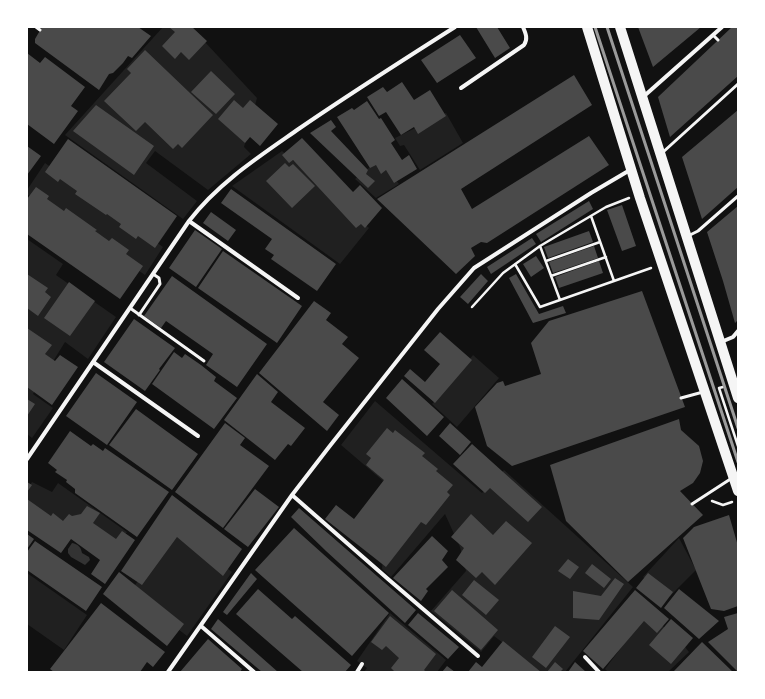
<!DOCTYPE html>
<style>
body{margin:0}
#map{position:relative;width:765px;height:699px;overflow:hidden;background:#111;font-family:"Exo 2",sans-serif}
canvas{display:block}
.frame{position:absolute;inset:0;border:28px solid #fff;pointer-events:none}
</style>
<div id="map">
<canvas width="765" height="699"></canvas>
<div class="frame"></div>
</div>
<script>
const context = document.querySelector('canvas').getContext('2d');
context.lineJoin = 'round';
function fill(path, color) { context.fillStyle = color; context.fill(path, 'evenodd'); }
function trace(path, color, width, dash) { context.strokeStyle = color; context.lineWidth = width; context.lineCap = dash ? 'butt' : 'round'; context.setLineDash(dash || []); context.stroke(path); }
const green = new Path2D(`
 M163,27H191L257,98L244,147L251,154L208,190L155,151L146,163L197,201L183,219L65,135Z
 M446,113L463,143L420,170L404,145L400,146L395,138Z
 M282,151L369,228L340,264L232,186Z
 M380,159L399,184L376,198L355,179Z
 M45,163L163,247L145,275L27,194V190Z
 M27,239L63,264L56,275L116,317L88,359L65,342L33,394L53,408L32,438L27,434Z
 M473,355L499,378L457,427L432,404Z
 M375,401L482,493L504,470L633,587L565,672H541L494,636L481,652L431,611L466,571L460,547L445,514L391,577L382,569L389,486L341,445Z
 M32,482L52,492L58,483L127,532L118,545L59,522L27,503V489Z
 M175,529L232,572L187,636L130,592Z
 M679,538L696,570L670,596L643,577Z
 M27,573L87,615L64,650L27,624Z
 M390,613L446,660L437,672H364L367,668L357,661Z
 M646,615L676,635L689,652L668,672H608L605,669Z`);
const water = new Path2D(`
 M72,543C78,544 81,547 82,553L89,557L90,560L85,565L71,557L68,553V549Z`);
const building = new Path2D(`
 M42,27H138L151,36L132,58L128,56L123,63L113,73L109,74L99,90L35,43V39Z
 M169,27H192L207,41L189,60L181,52L175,59L162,46L175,32Z
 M476,27H497L510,48L495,58Z
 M638,27H701L653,67Z
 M732,27L738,28V76L670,137L658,97Z
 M460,35L476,58L437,83L421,60Z
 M145,50L213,115L182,148L178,144L173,149L145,122L136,131L104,101L131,73L127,69Z
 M27,53L40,63L45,57L85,87L71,106L78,111L54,144L27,124Z
 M211,71L235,94L216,114L191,92Z
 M574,75L592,105L461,189L472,209L589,136L609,165L487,243L481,242L471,248L475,256L456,274L377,199Z
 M402,82L414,100L430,90L446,116L418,134L414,127L401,135L386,112L379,116L367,97L383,87L387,92Z
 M234,100L243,108L250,100L278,124L260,146L250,137L245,143L218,119Z
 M367,101L379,119L381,118L395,140L391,143L402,160L409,155L417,169L394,183L386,170L381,174L376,165L370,168L337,117L352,108L354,110Z
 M96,105L154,146L134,175L73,131Z
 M738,110V187L702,219L682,157Z
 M331,120L336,127L331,131L368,170L366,174L375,181L368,188L310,133Z
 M302,138L353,192L360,185L382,208L365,228L361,224L356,228L293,160L289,163L282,155Z
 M68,139L177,216L155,248L138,236L136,239L119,227L121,224L107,214L106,215L75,194L77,191L60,179L58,182L45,172Z
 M27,146L41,156L27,175Z
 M285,163L289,167L293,164L315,186L292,208L266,181Z
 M36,187L49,196L47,199L64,211L66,208L97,230L95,231L109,241L112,238L129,250L126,254L143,266L120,299L27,234V199Z
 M231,189L336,264L317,291L271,259L274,255L265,249L272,239L221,203Z
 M589,201L593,209L541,242L536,234Z
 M622,205L636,246L622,251L607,210Z
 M738,206V320L735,323L723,281L707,232Z
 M211,212L236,230L228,241L203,223Z
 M195,230L222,249L196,287L169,268Z
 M589,231L593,242L548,258L544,247Z
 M532,238L536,244L491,274L487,267Z
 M594,246L598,258L553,273L549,262Z
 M223,251L302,306L277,343L198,288Z
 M536,256L544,268L531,277L523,264Z
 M599,261L603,273L559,288L555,277Z
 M27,274L48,288L45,292L51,297L38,316L27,308Z
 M481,274L488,281L468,304L460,297Z
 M516,274L539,314L563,306L566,313L533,323L509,278Z
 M172,276L267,344L237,387L206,365L213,354L166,321L161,328L144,316Z
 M69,282L95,301L70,336L44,318Z
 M642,291L685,407L512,466L487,446L475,407L497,383L503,381L505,386L541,374L531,343L549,321Z
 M314,301L331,313L326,320L348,337L342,344L359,358L323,402L339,415L327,431L259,373Z
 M134,319L175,348L159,369L160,370L145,391L104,362Z
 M27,328L52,345L45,354L55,361L60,355L78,367L52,405L27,387Z
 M440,332L472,360L435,403L404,376L410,369L425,382L440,364L424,350Z
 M174,352L182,358L185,354L201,365L216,377L214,381L237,398L214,429L152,384Z
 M96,373L137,402L107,445L66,416Z
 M257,374L278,392L271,402L305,428L291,446L288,444L275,460L224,420Z
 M402,379L444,417L427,436L386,398Z
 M27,399L35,404L27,416Z
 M136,409L198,454L172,490L109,445Z
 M679,419L681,430L699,446L703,461L700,473L693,483L680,491L703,515L628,582L566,521L550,465Z
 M225,423L245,438L240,445L269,466L223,528L175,492Z
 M450,423L471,442L460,455L439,436Z
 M387,428L393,433L395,430L425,453L422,456L438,469L436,471L453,485L447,492L450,495L426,525L421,522L386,567L325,519L336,505L354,519L384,480L366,465L371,458L366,454Z
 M70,431L91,446L93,444L103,451L105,448L169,492L137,537L75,493V489L66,482L67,480L55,472L57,470L48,463Z
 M472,444L542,507L528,522L490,488L485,493L453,464Z
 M27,482L32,485L27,492Z
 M255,489L279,507L248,547L224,529Z
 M172,495L242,549L223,576L177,537L142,585L121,571Z
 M27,499L51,516L53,513L63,521L69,514L72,516L81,514L87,506L100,513L93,523L116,539L122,531L135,540L105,584L91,574L100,560L71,539L61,553L27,530Z
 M299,508L416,610L405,623L326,551L291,517Z
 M471,514L493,535L506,521L532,543L495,585L482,572L476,578L456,560L464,548L451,537Z
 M729,515L738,546V606L724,611L711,609L683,538L694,527Z
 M294,528L389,613L352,656L255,570Z
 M27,534L34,539L27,549Z
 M432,536L448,551L442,560L448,567L426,589L428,591L421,601L393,578Z
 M35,541L102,587L86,611L27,570V552Z
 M568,559L579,567L570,579L558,571Z
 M592,564L611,579L604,588L585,573Z
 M119,572L184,624L167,646L103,594Z
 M251,573L257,579L227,615L223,612Z
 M648,573L673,592L661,608L636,588Z
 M615,578L624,584L599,620L573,618V591L601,596Z
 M474,580L499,600L486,615L462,595Z
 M258,589L292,619L295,616L351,665L345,672H303L236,614Z
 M679,589L719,621L699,639L664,608Z
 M452,590L498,630L481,650L434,611Z
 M635,590L669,619L657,633L644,621L603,669L583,651Z
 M101,603L165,652L153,667L147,662L140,672H54L50,669Z
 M418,613L459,647L448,659L408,625Z
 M738,613V672L708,642L728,629L724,617Z
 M390,616L436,654L424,670L426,672H395L391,668L399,658L386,646L382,650L371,642Z
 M218,619L278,672H262L211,629Z
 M671,619L693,638L671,664L649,645Z
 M555,626L570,637L546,668L532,657Z
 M208,639L242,669L240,672H180Z
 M503,641L541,672H468L476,662L482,667Z
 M702,642L733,672L674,671Z
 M555,662L563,669L560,672H547Z
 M575,662L586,672H568Z
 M447,666L455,672H442Z`);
const path = new Path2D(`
 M591,216L614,281
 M540,246L560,300
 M546,261L600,242
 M515,264L540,307L651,268
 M551,276L606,257
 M472,307L503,273L540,246L606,207L629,198
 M723,387L719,388L738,446
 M712,501L723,505L732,502`);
const service = new Path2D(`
 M36,27L40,30
 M713,35L718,40
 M662,153L738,84
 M688,236L698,231L738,196
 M130,308L204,361
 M139,315L160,284L159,278L153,274
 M681,398L703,392
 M692,504L732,478`);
const minor = new Path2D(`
 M461,88L524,45C528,39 526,34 523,27
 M643,97L722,27
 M189,221L298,298
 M721,342L733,337L738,331
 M93,362L198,436
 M27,459L189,221C219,182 260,156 300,128C351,93 403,60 455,27
 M292,495L388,579L478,656
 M201,626L254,672
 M585,657L599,672
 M168,672L292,495L329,447L438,309L474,268L591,193L630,170
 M357,672L362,664`);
const primary = new Path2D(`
 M587,27L640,198L738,491
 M620,27L738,398`);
const rail = new Path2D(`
 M595,27L738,462
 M607,27L738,428`);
fill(green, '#202020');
fill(water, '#333');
fill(building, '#4a4a4a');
trace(path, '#f5f5f5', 2.5);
trace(service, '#f5f5f5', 3);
trace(minor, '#f5f5f5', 4);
trace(primary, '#f5f5f5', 10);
trace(rail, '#9a9a9a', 3);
</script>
